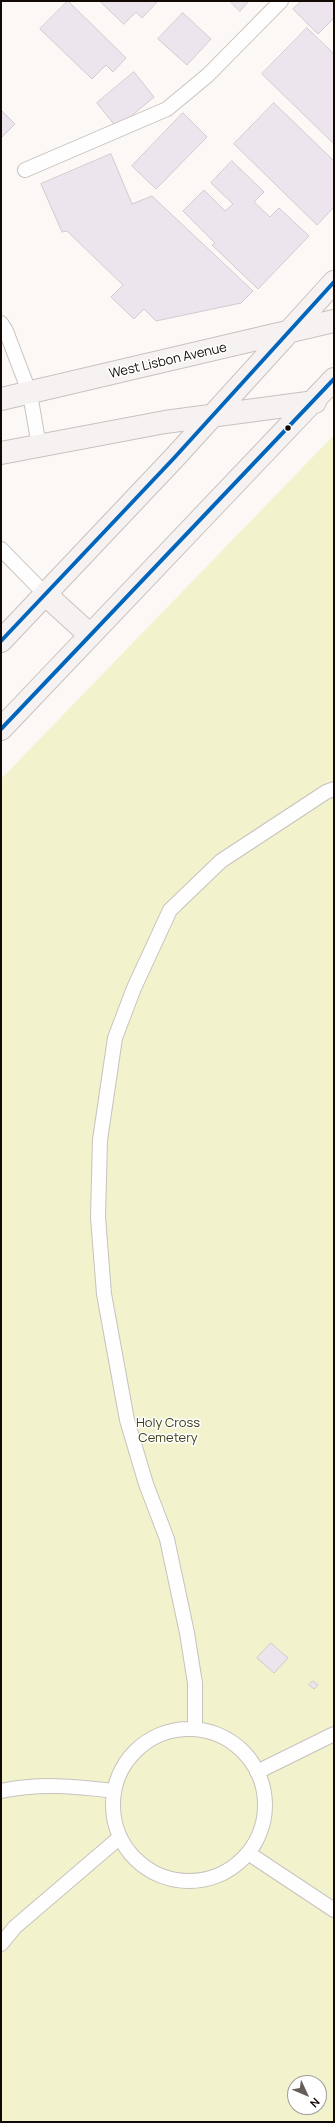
<!DOCTYPE html>
<style>
body{margin:0}
#map{position:relative;width:335px;height:2123px;overflow:hidden;background:#fbf8f6;font-family:Manrope,sans-serif}
canvas{display:block}
.frame{position:absolute;inset:0;border:2px solid #130904;pointer-events:none}
.north{position:absolute;left:287px;top:2075px;width:40px;height:40px;box-sizing:border-box;background:#fff;border:1px solid #a19d9b;border-radius:50%;rotate:134deg;font-size:11px;font-weight:700;line-height:16px;text-align:center;color:#130904}
.north::after{content:'';display:block;margin:auto;width:14px;height:18px;background:#645d59;clip-path:polygon(50% 0,100% 100%,50% 72%,0 100%)}
</style>
<div id="map">
<canvas width="335" height="2123"></canvas>
<div class="frame"></div>
<div class="north">N</div>
</div>
<script>
const context = document.querySelector('canvas').getContext('2d');
context.lineJoin = 'round';
function fill(path, color) { context.fillStyle = color; context.fill(path, 'evenodd'); }
function trace(path, color, width, dash) { context.strokeStyle = color; context.lineWidth = width; context.lineCap = dash ? 'butt' : 'round'; context.setLineDash(dash || []); context.stroke(path); }
function label(font, color, halo, rows, align = 'center') {
  context.font = font + ' Manrope,sans-serif'; context.lineWidth = 3; context.setLineDash([]); context.textBaseline = 'middle'; context.strokeStyle = halo; context.fillStyle = color; for (const [text, x, y, turn = 0] of rows) {
    context.save(); context.translate(x, y); context.rotate((+turn || 0) * Math.PI / 180); context.textAlign = isNaN(turn) ? turn : align; if (halo) context.strokeText(text, 0, 0); context.fillText(text, 0, 0); context.restore();
  }
}
const green = new Path2D(`
 M334,435V2122H1V779ZM295,2083H319V2107H295Z`);
const building = new Path2D(`
 M68,1L126,58L113,72L106,65L92,79L40,29Z
 M100,1H158L142,18L136,12L124,24Z
 M230,1H249L240,11Z
 M302,1H334V18L318,34L293,9Z
 M183,13L211,39L187,65L158,39Z
 M307,28L334,54V144L262,74Z
 M134,72L154,97L117,128L97,103Z
 M274,103L334,161V207L317,225L234,144Z
 M1,110L15,124L1,138Z
 M183,113L207,137L156,189L132,166Z
 M111,154L132,204L152,196L253,291L241,303L156,321L144,309L134,319L111,297L123,285L67,231L62,232L41,184Z
 M232,161L264,192L254,202L270,217L279,208L309,236L258,289L212,245L215,243L183,211L204,190L225,211L233,204L211,183Z
 M271,1643L288,1658L274,1673L257,1658Z
 M313,1681L318,1685L314,1689L309,1685Z`);
const service = new Path2D(`
 M25,170L167,109L208,75L281,1
 M1,323L6,331L30,394L39,446
 M1,549L46,595
 M195,1729V1683L187,1633L167,1539L146,1484L127,1420L104,1294L98,1217L100,1140L115,1038L134,988L170,910L221,861L326,792L334,789
 M113 1805a76 76 0 1 1 152 0a76 76 0 1 1-152 0Z
 M257,1772L334,1734
 M1,1791C39,1783 75,1786 114,1791
 M248,1853L334,1910
 M1,1944L15,1927L119,1838`);
const secondary = new Path2D(`
 M1,399L334,321
 M1,453L165,422L315,402
 M46,595L90,635
 M1,641L175,457L334,282
 M1,729L334,379`);
const bus1 = new Path2D(`
 M1,641L175,457L334,282
 M1,729L334,379`);
const markers = [
 [288,428,3.5,"#130904"]
];
const streetNames = [
 ["West Lisbon Avenue",168,361,-13]
];
const parkNames = [
 ["Holy Cross",168,1423],
 ["Cemetery",168,1438]
];
fill(green, '#f2f2cd');
fill(building, '#ece5ed');
trace(building, '#cfcbcf', 1);
trace(service, '#c8c2bd', 16);
trace(secondary, '#c8c2bd', 24);
trace(service, '#fefefe', 14);
trace(secondary, '#f6f2f1', 22);
trace(bus1, '#0065bd', 4);
for (const [x, y, r, color] of markers) { const dot = new Path2D(); dot.arc(x, y, r, 0, 2 * Math.PI); context.fillStyle = color; context.fill(dot); trace(dot, '#fff', 1.5); }
label('13px', '#130904', '#fff', streetNames);
label('13px', '#3d3e15', '#fff', parkNames);
</script>
